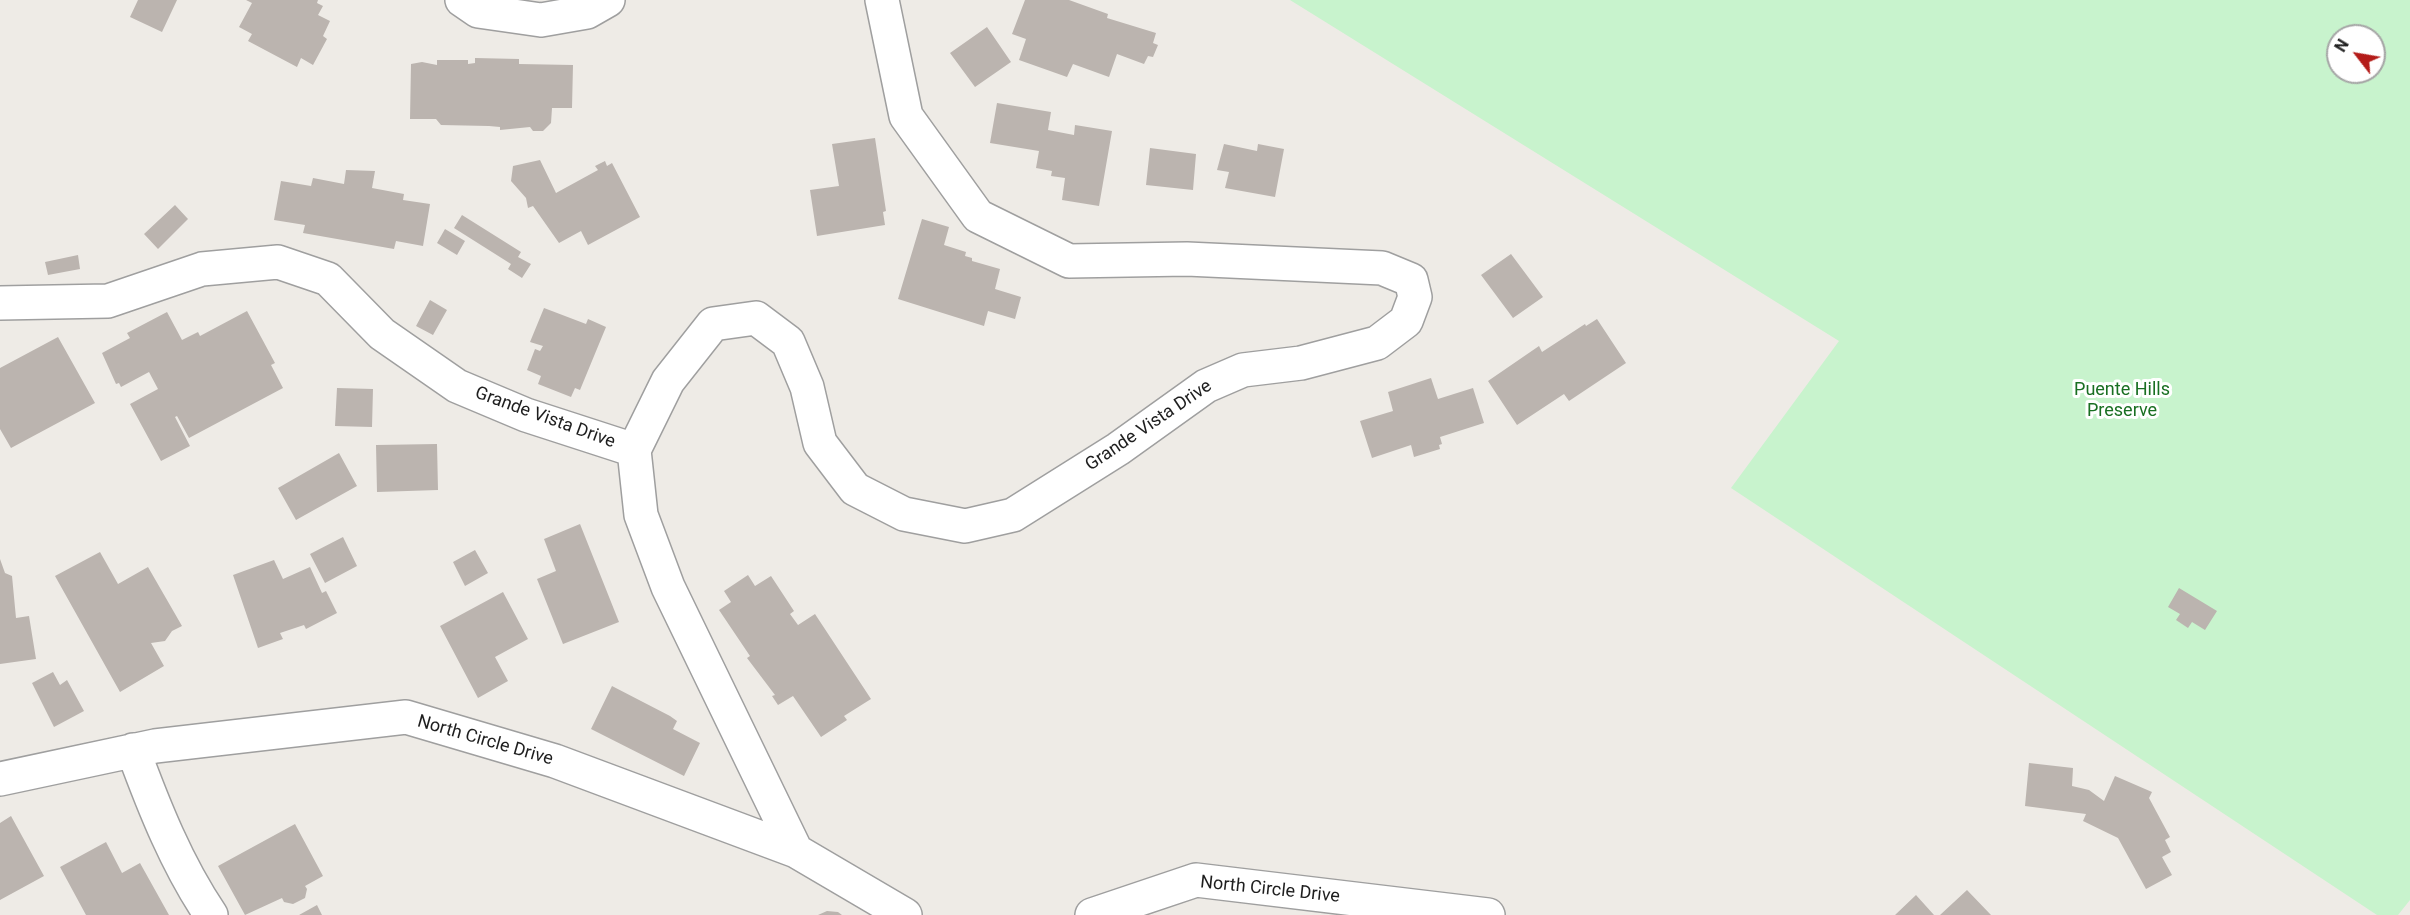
<!DOCTYPE html>
<style>
body{margin:0}
#map{position:relative;width:2410px;height:915px;overflow:hidden;background:#eeebe6;font-family:Roboto,sans-serif}
canvas{display:block}
.north{position:absolute;left:2326px;top:24px;width:60px;height:60px;box-sizing:border-box;background:#fff;border:2px solid #a5a5a5;border-radius:50%;rotate:301deg;font-size:16px;font-weight:700;line-height:24px;text-align:center;color:#1e1e1e}
.north::after{content:'';display:block;margin:auto;width:21px;height:27px;background:#b41c19;clip-path:polygon(50% 0,100% 100%,50% 72%,0 100%)}
</style>
<div id="map">
<canvas width="2410" height="915"></canvas>
<div class="north">N</div>
</div>
<script>
const context = document.querySelector('canvas').getContext('2d');
context.lineJoin = 'round';
function fill(path, color) { context.fillStyle = color; context.fill(path, 'evenodd'); }
function trace(path, color, width, dash) { context.strokeStyle = color; context.lineWidth = width; context.lineCap = dash ? 'butt' : 'round'; context.setLineDash(dash || []); context.stroke(path); }
function label(font, color, halo, rows, align = 'center') {
  context.font = font + ' Roboto,sans-serif'; context.lineWidth = 6; context.setLineDash([]); context.textBaseline = 'middle'; context.strokeStyle = halo; context.fillStyle = color; for (const [text, x, y, turn = 0] of rows) {
    context.save(); context.translate(x, y); context.rotate((+turn || 0) * Math.PI / 180); context.textAlign = isNaN(turn) ? turn : align; if (halo) context.strokeText(text, 0, 0); context.fillText(text, 0, 0); context.restore();
  }
}
const park = new Path2D(`
 M1290,0H2410V900L2398,915H2377L1731,488L1839,341ZM2338,36H2374V72H2338Z`);
const building = new Path2D(`
 M138,0H177L162,32L130,17Z
 M246,0H318L317,3L323,6L318,15L330,21L323,36L327,39L313,65L301,58L297,67L248,41L252,34L239,27L252,3Z
 M1025,0H1069L1108,14L1107,18L1156,33L1153,43L1158,45L1153,57L1148,56L1144,64L1117,54L1109,77L1073,64L1067,77L1019,60L1026,39L1012,34Z
 M987,27L1011,62L975,87L950,53Z
 M475,58L519,59V64L573,65L572,108H552L551,123L543,131H533L530,127L500,130V127L489,126L441,125L436,119H410L411,64L422,62L437,65V60H468V64L475,63Z
 M997,103L1051,112L1048,130L1074,135L1075,125L1112,131L1099,206L1062,200L1065,178L1051,176L1052,171L1036,168L1039,151L990,143Z
 M875,138L886,211L883,212L885,225L817,236L810,190L839,186L832,144Z
 M1224,144L1257,151L1258,144L1284,149L1275,197L1225,188L1229,172L1217,170Z
 M1150,148L1196,154L1193,190L1146,185Z
 M540,160L556,193L598,170L595,166L605,161L607,166L612,163L640,217L588,245L581,231L559,243L533,206L528,208L526,198L511,181L513,166Z
 M346,170L375,171L372,188L404,194L403,200L430,204L423,246L396,241L394,249L303,233L305,225L274,220L281,181L311,186L313,178L344,184Z
 M175,205L188,219L158,249L144,234Z
 M462,215L521,252L518,257L531,264L522,278L508,269L511,264L454,228Z
 M922,219L949,227L944,245L966,252L965,256L972,258V261L1000,269L995,289L1021,297L1015,319L988,311L984,326L898,299Z
 M445,229L465,241L457,255L437,243Z
 M1511,254L1543,297L1513,318L1481,275Z
 M78,255L80,269L48,275L45,262Z
 M430,300L447,310L433,335L416,326Z
 M544,308L586,324L588,319L606,327L580,390L575,388L571,397L538,384L541,376L527,370L535,349L540,351L543,346L530,342Z
 M247,311L275,363L271,365L283,388L189,438L177,416L175,417L190,446L161,461L130,404L158,389L149,372L121,387L119,383L116,384L102,353L130,338L127,333L167,312L182,340L198,332L200,336Z
 M1597,319L1626,363L1569,401L1564,394L1517,425L1488,381L1539,346L1542,352L1585,324L1586,326Z
 M58,337L95,403L11,448L0,429V368Z
 M1431,378L1438,399L1473,388L1484,423L1440,437L1442,444L1439,445L1440,449L1414,457L1411,445L1372,458L1360,421L1393,411L1388,392Z
 M337,388L373,389L372,427L335,426Z
 M437,444L438,490L377,492L376,445Z
 M339,453L357,486L296,520L278,488Z
 M580,524L619,622L563,644L537,579L556,571L544,539Z
 M343,537L357,566L325,583L310,554Z
 M475,550L488,573L465,586L453,562Z
 M100,552L118,584L148,567L182,626L172,631L165,641L151,643L164,666L120,692L55,576Z
 M0,559L5,573L12,576L16,618L29,616L36,659L0,664Z
 M274,560L283,579L310,567L322,593L326,591L337,613L306,629L304,625L280,633L283,639L258,648L233,575Z
 M748,575L755,586L771,576L794,611L790,614L798,625L815,614L871,699L844,716L847,720L821,737L793,696L778,705L772,696L775,695L747,658L750,656L719,610L731,602L724,591Z
 M2179,588L2217,611L2205,630L2192,622L2188,628L2176,620L2180,614L2168,607Z
 M503,592L528,639L495,657L508,681L478,698L440,626Z
 M53,672L60,685L67,680L84,711L54,727L32,683Z
 M612,686L670,716L677,721L673,729L700,743L684,776L591,729Z
 M2029,763L2073,768L2072,786L2089,790L2104,801L2115,776L2152,792L2149,798L2170,837L2165,840L2171,852L2162,857L2172,875L2146,889L2118,838L2083,821L2086,814L2025,806Z
 M11,816L44,876L0,900V823Z
 M295,824L323,876L305,886L307,889L305,898L293,904L284,902L282,898L245,915L218,866Z
 M106,842L122,873L140,863L169,915H86L60,867Z
 M1967,890L1991,915H1940Z
 M1916,895L1934,915H1895Z
 M317,905L322,915H299Z
 M827,911L838,912L842,915H818Z`);
const minor = new Path2D(`
 M462,0L478,11L541,20L587,12L608,0
 M0,303L108,301L202,269L278,262L328,279L382,334L457,386L526,415L634,450
 M133,750C154,807 177,865 211,915
 M0,779L155,746L406,717L555,761L796,851L905,915
 M796,851L668,587L641,515L634,450L668,381L713,324L756,318L788,342L807,387L820,443L855,489L904,514L965,526L1013,515L1118,449L1206,386L1243,370L1301,363L1377,343L1406,321L1415,297L1411,280L1382,268L1187,259L1069,261L978,216L906,116L882,0
 M1092,915L1196,880L1488,915`);
const parkNames = [
 ["Puente Hills",2122,390],
 ["Preserve",2122,411]
];
const streetNames = [
 ["Grande Vista Drive",545,418,20],
 ["Grande Vista Drive",1149,426,-34],
 ["North Circle Drive",485,741,16],
 ["North Circle Drive",1270,890,6]
];
fill(park, '#c8f3cd');
fill(building, '#bbb4af');
trace(minor, '#9f9f9f', 36);
trace(minor, '#fff', 33);
label('18px', '#196f22', '#fff', parkNames);
label('18px', '#1e1e1e', '#fff', streetNames);
</script>
